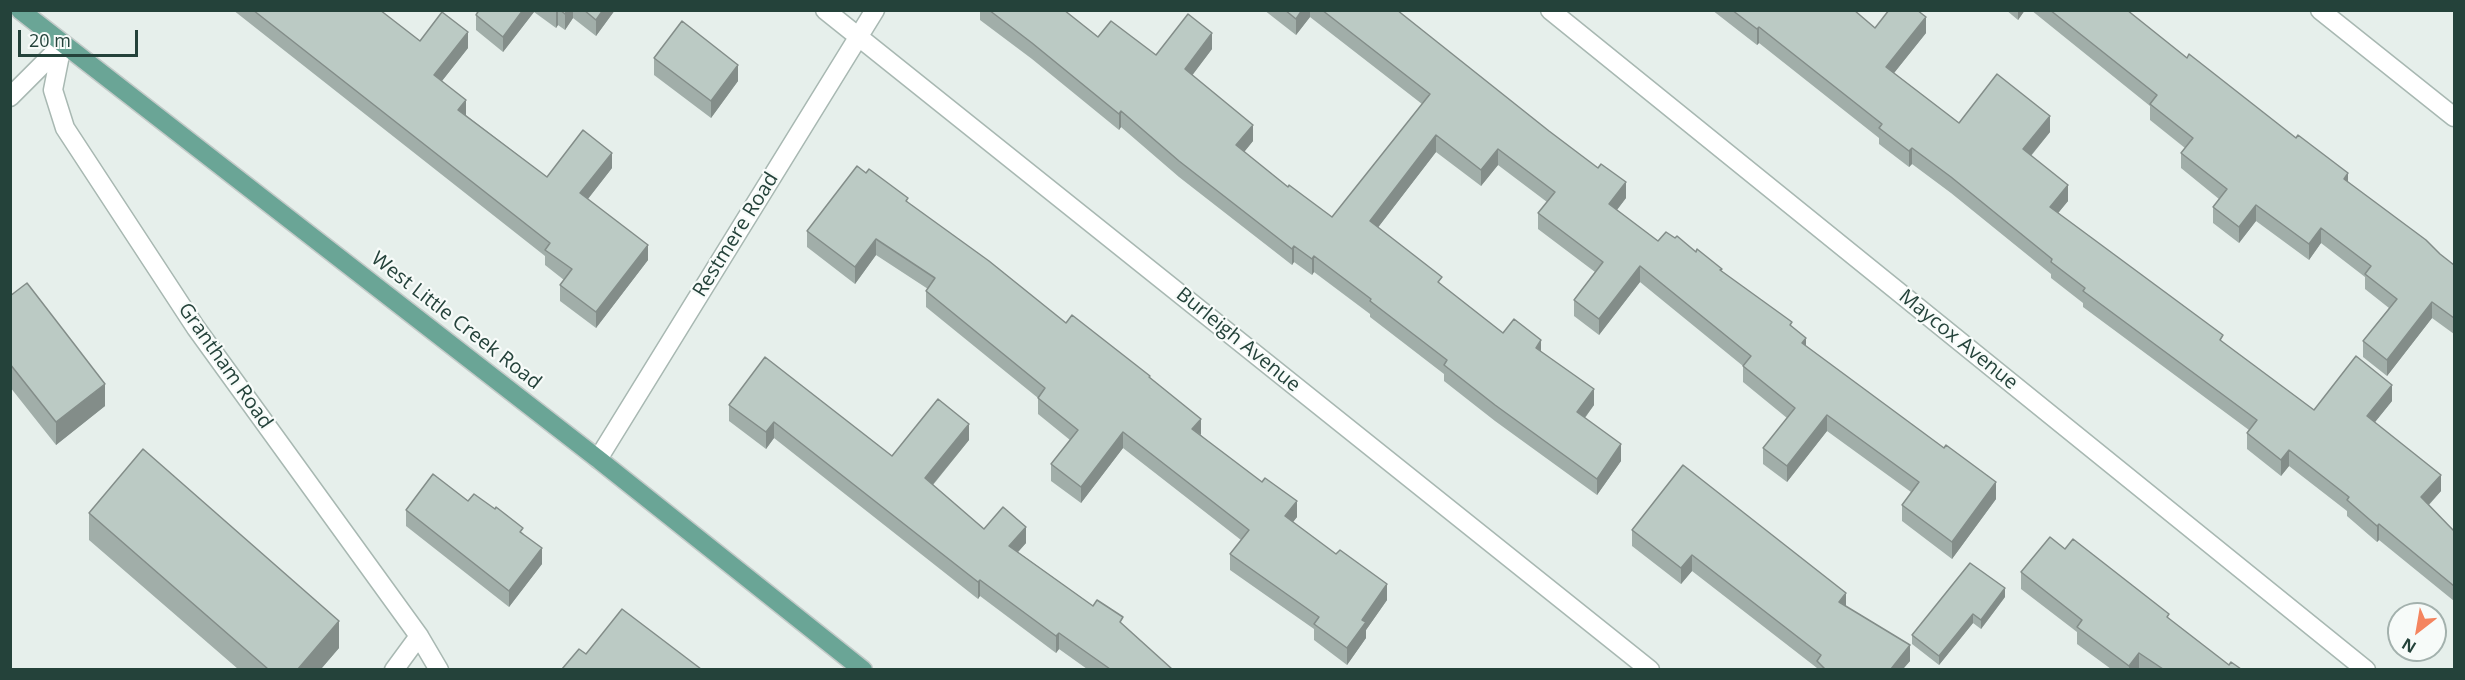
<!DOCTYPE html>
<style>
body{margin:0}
#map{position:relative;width:2465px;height:680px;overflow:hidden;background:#e6efeb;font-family:"Open Sans",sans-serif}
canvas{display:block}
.frame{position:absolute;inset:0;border:12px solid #24423a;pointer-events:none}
.north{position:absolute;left:2387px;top:602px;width:60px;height:60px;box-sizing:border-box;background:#f7fbf9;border:2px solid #a3b1ad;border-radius:50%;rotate:211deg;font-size:16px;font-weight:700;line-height:24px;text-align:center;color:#24423a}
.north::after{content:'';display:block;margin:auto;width:21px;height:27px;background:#f4845f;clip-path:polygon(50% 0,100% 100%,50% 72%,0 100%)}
.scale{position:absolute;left:18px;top:30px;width:120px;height:27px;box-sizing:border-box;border:3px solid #24423a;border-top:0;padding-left:8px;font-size:18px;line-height:21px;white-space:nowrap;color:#24423a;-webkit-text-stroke:4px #f7fbf9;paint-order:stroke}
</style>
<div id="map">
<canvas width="2465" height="680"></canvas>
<div class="frame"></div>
<div class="north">N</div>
<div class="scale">20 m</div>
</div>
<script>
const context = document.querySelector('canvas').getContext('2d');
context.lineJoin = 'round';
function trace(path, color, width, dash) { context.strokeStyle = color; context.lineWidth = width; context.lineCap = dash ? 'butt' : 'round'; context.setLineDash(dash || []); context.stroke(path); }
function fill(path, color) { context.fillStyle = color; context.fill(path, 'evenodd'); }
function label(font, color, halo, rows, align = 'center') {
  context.font = font + ' "Open Sans",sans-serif'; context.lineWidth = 4.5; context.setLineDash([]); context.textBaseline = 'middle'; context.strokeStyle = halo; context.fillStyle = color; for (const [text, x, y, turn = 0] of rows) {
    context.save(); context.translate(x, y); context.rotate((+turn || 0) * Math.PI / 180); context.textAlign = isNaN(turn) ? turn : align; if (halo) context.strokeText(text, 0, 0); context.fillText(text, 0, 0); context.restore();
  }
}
const minor = new Path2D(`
 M825,10L1650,670
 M1550,10L2366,670
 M2320,10L2454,117
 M62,45L53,90L65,128L196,328L419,636L439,670
 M10,97L62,45
 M598,459L875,10
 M394,670L419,636`);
const major = new Path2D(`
 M20,10L598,459L863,670`);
const wall = new Path2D(`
 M233,10H380L420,41L468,48L442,81L466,115L547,177L612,168L588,199L648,260L596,328L560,301V285L564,280L545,265V256Z
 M479,10H615L596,36L573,18L565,30L558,25L556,28L534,12L503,52L476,30V15Z
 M980,10H1064L1098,37L1156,55L1212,49L1192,75L1253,141L1244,152L1288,187L1332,217L1422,104L1310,17L1296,35L1264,10H1397L1626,198L1617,210L1658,241L1722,271L1792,327L1806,346L1996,499L1952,559L1902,521V505L1911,492L1827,431L1787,482L1763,464V448L1787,418L1743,382V366L1640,282L1599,335L1574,316V300L1595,272L1538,229V213L1547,202L1498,165L1481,186L1436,152L1378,227L1442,285L1503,333L1541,352L1594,405L1585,418L1621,461L1597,495L1495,421L1444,381V374L1370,317V314L1314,272L1312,275L1294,262L1292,265L1179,177L1121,127L1119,130L1032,59L980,20Z
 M1712,10H1854L1875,28L1926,33L1894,73L1959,123L2050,132L2031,156L2068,201L2058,213L2223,343L2314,410L2392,401L2375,422L2441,491L2429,505L2454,531V601L2379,540L2377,542L2347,516V511L2289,466L2281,476L2247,449V433L2249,430L2083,307V303L2051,278V274L1951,193L1912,164L1909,167L1879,144V138L1759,43L1757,45Z
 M2006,10H2025L2018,20Z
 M2031,10H2127L2187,58L2454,265V334L2432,318L2387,376L2363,357V341L2389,308L2365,289V277L2321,243L2309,260L2256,221L2239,243L2213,223V207L2219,199L2181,168V153L2185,148L2150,120V106Z
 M654,58L738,81L711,118L654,75Z
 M866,173L908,203L1066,323L1150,378L1201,435L1297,517L1293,522L1387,600L1366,630V638L1347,665L1314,640V629L1230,570V554L1241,540L1123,448L1081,503L1051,481V464L1070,440L1038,414V398L926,307V291L928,289L876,255L855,284L807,247V231Z
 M10,296L105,406L56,445L10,387Z
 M729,405L892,456L969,440L933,485L984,529L1026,543L1018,552L1093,606L1123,625L1172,669H1087L1059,649L1056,653L980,596L978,599L774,438L766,449L729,421Z
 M468,501L523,533L542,564L509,607L406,526V510Z
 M89,513L339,648L321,669H238L89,540Z
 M1632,530L1846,607L1910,661L1903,669H1817V668L1692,571L1681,584L1632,546Z
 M2065,549L2169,619L2229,665L2241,669H2111L2077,644V632L2021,589V572Z
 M2005,597L1981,629L1973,623L1939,665L1912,644V635Z`);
const shadedWall = new Path2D(`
 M523,10H534V12L503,52V37Z
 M557,10H558V25L556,28V12Z
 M567,10H573V18L565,30V14Z
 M603,10H615L596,36V20Z
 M1302,10H1310V17L1296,35V19Z
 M2018,10H2025L2018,20Z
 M1926,17V33L1886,83V67Z
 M1759,27V43L1757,45V29Z
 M468,32V48L434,91V75Z
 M1212,33V49L1185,85V69Z
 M738,65V81L711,118V101Z
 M466,100V116L458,110Z
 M1121,111V127L1119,130V114Z
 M2050,116V132L2023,165V149Z
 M1253,125V141L1236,162V145Z
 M1436,135V152L1370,238V221Z
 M1912,148V164L1909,167V151Z
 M1498,149V165L1481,186V170Z
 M612,153V168L580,209V193Z
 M2348,173V189L2344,179Z
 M1626,182V198L1609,220V204Z
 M2068,185V201L2050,223V207Z
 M2256,205V221L2239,243V227Z
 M2321,228V243L2309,260V244Z
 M876,239V255L855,284V267Z
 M648,245V260L596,328V312Z
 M1294,246V262L1292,265V249Z
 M1314,256V272L1312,275V259Z
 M1640,266V282L1599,335V319Z
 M2432,302V318L2387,376V360Z
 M1806,338V354L1802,343Z
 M1541,340V357L1536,348Z
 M105,384V406L56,445V422Z
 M2392,385V401L2367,432V416Z
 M1594,389V405L1577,428V412Z
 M1827,415V431L1787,482V466Z
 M1201,419V435L1192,429Z
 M774,422V438L766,449V432Z
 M969,424V440L925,494V478Z
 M1123,432V448L1081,503V487Z
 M1621,444V461L1597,495V479Z
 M2289,450V466L2281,476V460Z
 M2441,475V491L2421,513V497Z
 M1996,482V499L1952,559V542Z
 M1297,501V517L1285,532V516Z
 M2379,524V540L2377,542V526Z
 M1026,527V543L1009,562V546Z
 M542,548V564L509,607V591Z
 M1692,555V571L1681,584V568Z
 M980,580V596L978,599V582Z
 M1387,584V600L1366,630V638L1347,665V648L1362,620Z
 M2005,588V597L1981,629V620Z
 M1846,593V609L1839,602Z
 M1973,614V623L1939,665V656Z
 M339,621V648L321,669H298Z
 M1059,633V649L1056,653V636Z
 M1910,645V661L1903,669H1891Z
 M2139,653V669H2129V666Z`);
const building = new Path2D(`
 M253,10H380L420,41L442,12L468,32L434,75L466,100L458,110L547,177L583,130L612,153L580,193L648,245L596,312L560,285L572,269L545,250L550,243Z
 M479,10H523L503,37L476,15Z
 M560,10H567L565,14Z
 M584,10H603L596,20Z
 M989,10H1064L1098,37L1111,21L1156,55L1188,14L1212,33L1185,69L1253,125L1236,145L1288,187L1289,185L1332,217L1430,94L1322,10H1397L1549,131L1598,168L1601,164L1626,182L1609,204L1658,241L1666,232L1675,238L1677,236L1696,252L1697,249L1722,269L1720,270L1792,322L1790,325L1806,338L1802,343L1944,448L1946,445L1996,482L1952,542L1902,505L1919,482L1827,415L1787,466L1763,448L1795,408L1743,366L1751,356L1640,266L1599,319L1574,300L1603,262L1538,213L1555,192L1498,149L1481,170L1436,135L1370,221L1442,277L1438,282L1503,333L1514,319L1541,340L1536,348L1594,389L1577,412L1621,444L1597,479L1495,405L1444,365L1447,360L1370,301L1371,299L1314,256L1312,259L1294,246L1292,249L1179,161L1121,111L1119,114L1032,43Z
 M1285,10H1302L1296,19Z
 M1732,10H1854L1875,28L1889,10H1917L1926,17L1886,67L1959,123L1997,74L2050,116L2023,149L2068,185L2050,207L2223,335L2220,340L2314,410L2356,356L2392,385L2367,416L2441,475L2421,497L2454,531V586L2379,524L2377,526L2347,500L2349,497L2289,450L2281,460L2247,433L2257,420L2083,291L2085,288L2051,262L2052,259L1951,177L1912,148L1909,151L1879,128L1882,124L1759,27L1757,29Z
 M2050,10H2127L2187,58L2189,54L2296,138L2298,135L2348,173L2344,179L2426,240L2440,254L2454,265V318L2432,302L2387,360L2363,341L2397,299L2365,274L2371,266L2321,228L2309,244L2256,205L2239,227L2213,207L2227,189L2181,153L2193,138L2150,104L2157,95Z
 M682,21L738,65L711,101L654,58Z
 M857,166L866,173L869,169L908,198L906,201L989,261L1066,323L1072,315L1150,376L1149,377L1201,419L1192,429L1262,482L1265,478L1297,501L1285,516L1336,554L1340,550L1387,584L1362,620L1366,622L1347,648L1314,624L1319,617L1230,554L1249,530L1123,432L1081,487L1051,464L1078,430L1038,398L1045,388L926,291L935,278L876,239L855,267L807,231Z
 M27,283L105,384L56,422L10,364V296Z
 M765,357L892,456L938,399L969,424L925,478L984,529L1003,507L1026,527L1009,546L1093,606L1097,600L1123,617L1120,622L1172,669H1110L1059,633L1056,636L980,580L978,582L774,422L766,432L729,405Z
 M143,449L339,621L298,669H268L89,513Z
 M1683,465L1846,593L1839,602L1910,645L1891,669H1825L1817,661L1821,655L1692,555L1681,568L1632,530Z
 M433,474L468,501L474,494L495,509L496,507L523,528L520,532L542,548L509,591L406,510Z
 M2050,537L2065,549L2073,539L2169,614L2167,617L2229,665L2231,662L2241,669H2163L2139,653L2129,666L2077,627L2082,620L2021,572Z
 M1970,563L2005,588L1981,620L1973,614L1939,656L1912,635Z
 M622,609L701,669H562L579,649L586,654Z`);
const streetNames = [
 ["Restmere Road",736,235,-58],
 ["West Little Creek Road",456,321,38],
 ["Burleigh Avenue",1238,340,39],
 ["Maycox Avenue",1958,340,39],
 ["Grantham Road",225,366,55]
];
trace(minor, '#a8b8b2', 21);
trace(major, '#c2cac8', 21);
trace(minor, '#fff', 18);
trace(major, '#6aa596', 18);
fill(wall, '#a1aea9');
fill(shadedWall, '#838d89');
fill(building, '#bbcac4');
trace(building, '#838d89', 1.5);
label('20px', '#24423a', '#f7fbf9', streetNames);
</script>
